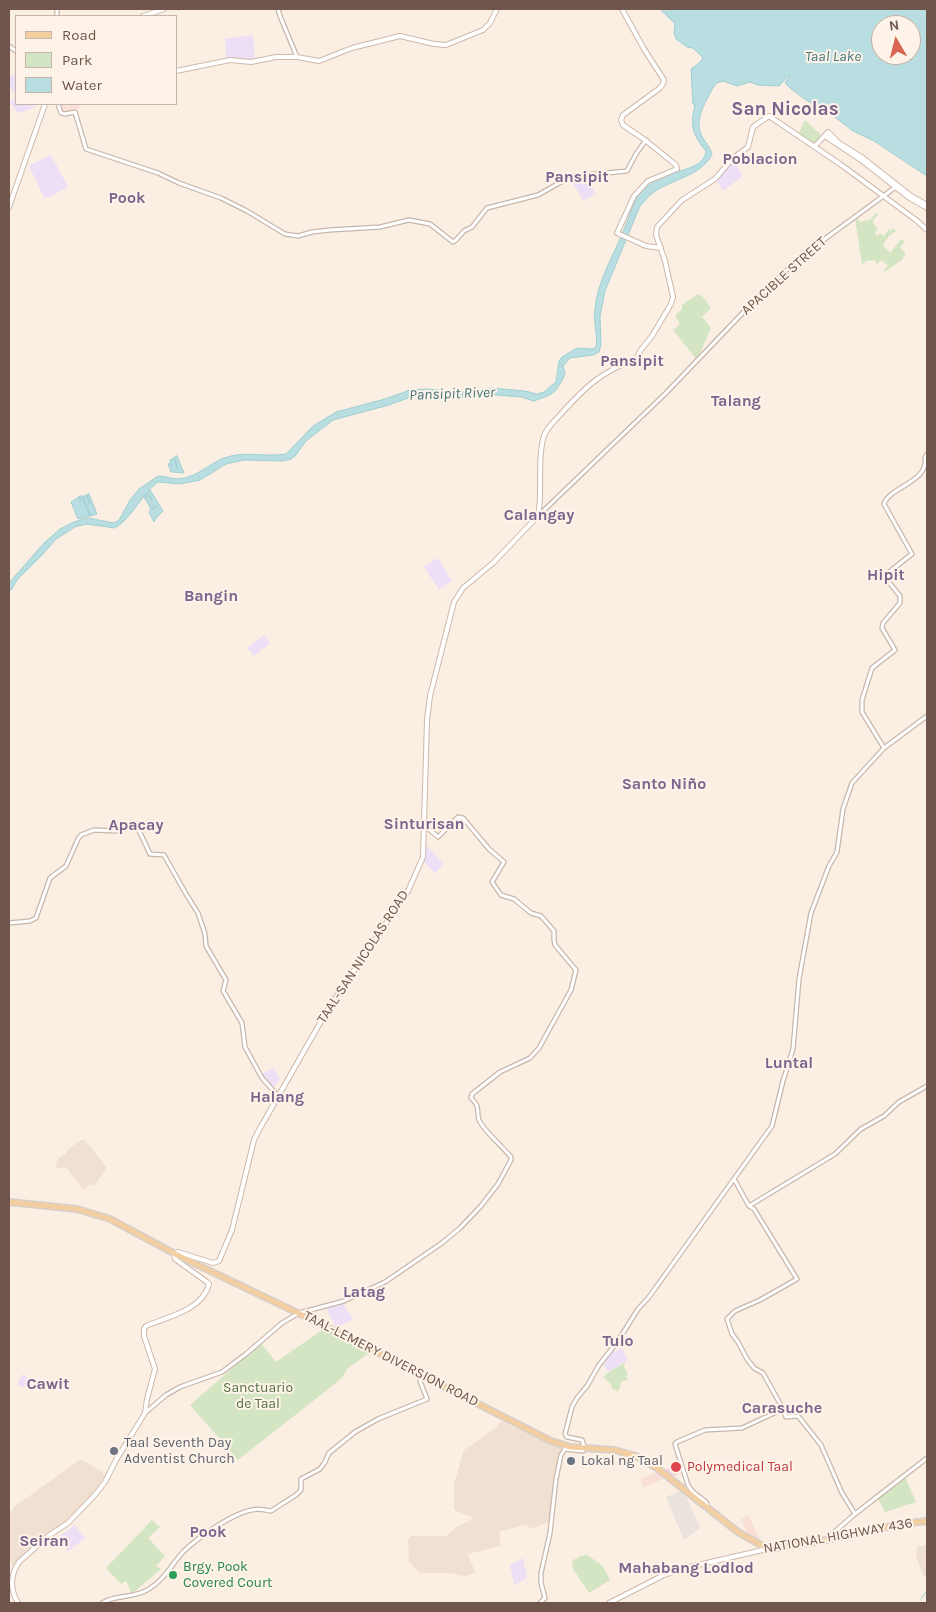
<!DOCTYPE html>
<meta charset="utf-8">
<style>
body{margin:0}
#map{position:relative;width:936px;height:1612px;overflow:hidden;background:#faefe2;font-family:Karla,sans-serif}
canvas{display:block}
.frame{position:absolute;inset:0;border:10px solid #6f554b;pointer-events:none}
.legend{position:absolute;left:15px;top:15px;width:162px;height:90px;box-sizing:border-box;background:#fdf3e8;border:1px solid #c4b4a9;margin:0;padding:6px 9px;list-style:none;font-size:15px;color:#6f554b}
.legend li{display:flex;align-items:center;gap:10px;height:25px}
.legend b{width:25px;border:1px solid #c4b4a9}
.north{position:absolute;left:871px;top:15px;width:50px;height:50px;box-sizing:border-box;background:#fdf3e8;border:1px solid #c4b4a9;border-radius:50%;rotate:352deg;font-size:14px;font-weight:700;line-height:20px;text-align:center;color:#6f554b}
.north::after{content:'';display:block;margin:auto;width:18px;height:22px;background:#d96652;clip-path:polygon(50% 0,100% 100%,50% 72%,0 100%)}
</style>
<div id="map">
<canvas width="936" height="1612"></canvas>
<div class="frame"></div>
<ul class="legend">
<li><b style="height:6px;background:#f3cea0"></b>Road</li>
<li><b style="height:14px;background:#d3e5c3"></b>Park</li>
<li><b style="height:14px;background:#b9dee1"></b>Water</li>
</ul>
<div class="north">N</div>
</div>
<script>
const context = document.querySelector('canvas').getContext('2d');
context.lineJoin = 'round';
function fill(path, color) { context.fillStyle = color; context.fill(path, 'evenodd'); }
function trace(path, color, width, dash) { context.strokeStyle = color; context.lineWidth = width; context.lineCap = dash ? 'butt' : 'round'; context.setLineDash(dash || []); context.stroke(path); }
function label(font, color, halo, rows, align = 'center') {
  context.font = font + ' Karla,sans-serif'; context.lineWidth = 4; context.setLineDash([]); context.textBaseline = 'middle'; context.strokeStyle = halo; context.fillStyle = color; for (const [text, x, y, turn = 0] of rows) {
    context.save(); context.translate(x, y); context.rotate((+turn || 0) * Math.PI / 180); context.textAlign = isNaN(turn) ? turn : align; if (halo) context.strokeText(text, 0, 0); context.fillText(text, 0, 0); context.restore();
  }
}
const residential = new Path2D(`
 M81,1140H85L107,1168L94,1186L92,1184L83,1189L66,1167L55,1169L58,1158L66,1154L68,1149Z
 M501,1421L545,1442L562,1448L550,1522L529,1529L527,1524L499,1532L501,1546L468,1554L475,1572L466,1576L448,1573H420L409,1562L408,1540L411,1536H446L457,1527L474,1518L454,1510V1484L464,1450L497,1427Z
 M81,1459L106,1474L92,1494L69,1518L31,1548L13,1566L9,1557V1516L14,1507Z
 M927,1545V1575L924,1577L916,1556L917,1547Z`);
const commercial = new Path2D(`
 M59,104H79L80,108L61,113Z
 M657,1472L665,1478L643,1488L640,1479Z
 M749,1515V1516L760,1540L748,1535L741,1519Z`);
const industrial = new Path2D(`
 M681,1491L686,1496L700,1528L684,1540L666,1497Z`);
const education = new Path2D(`
 M253,35L255,60L226,57L225,39Z
 M16,74V104H37L35,107L18,113L10,103L16,96L9,85L11,83L9,77Z
 M51,155L68,187L45,199L29,166Z
 M733,160L743,176L723,191L716,180Z
 M584,176L596,193L584,201L570,179Z
 M438,558L452,581L439,590L424,567Z
 M264,635L270,643L254,656L247,648Z
 M425,844L444,864L435,873L423,861Z
 M273,1068L280,1078L272,1090L260,1075Z
 M343,1303L353,1319L336,1328L326,1308Z
 M621,1347L628,1360L608,1372L603,1364L613,1350L615,1352Z
 M23,1374L30,1380L23,1388L17,1383Z
 M75,1525L85,1538L68,1551L64,1546L60,1549L53,1541Z
 M523,1558L527,1578L514,1585L510,1565Z`);
const medical = new Path2D(`
 M680,1464L683,1472L672,1477L664,1470Z`);
const green = new Path2D(`
 M805,120L821,135L814,145L798,134Z
 M876,213L878,215L873,220L874,225L878,228L875,233L877,236L882,233L883,237L889,229L891,231L893,228L896,231L889,236L883,245L890,253L901,239L905,242L900,247L906,254L903,257V259L885,272L883,270L888,266L882,260L877,264L874,260L870,261L868,260L862,264L855,218L857,217L860,222L870,220Z
 M698,294L703,297L711,308L702,317L711,328L697,360L673,330L680,324L675,316L682,309V305Z
 M325,1328L371,1352L348,1368L341,1379L238,1460L190,1405L261,1343L276,1362Z
 M625,1362L624,1367L628,1374L626,1377L629,1380L621,1381L620,1387L618,1391L612,1389L611,1384L604,1378L605,1375Z
 M905,1477L916,1502L885,1512L878,1499Z
 M152,1520L160,1527L148,1538L165,1556L156,1566L161,1569L132,1594L126,1581L121,1584L106,1568Z
 M587,1555L603,1566L610,1580L589,1593L573,1569L572,1561L580,1556Z`);
const water = new Path2D(`
 M660,9H927V176L874,141L853,131L831,114L806,100L790,88L785,83L789,77V75L779,86L758,85L750,82L737,86L723,81L717,83L714,86C707,100 694,118 701,134C704,142 711,147 712,155C700,176 673,179 654,192C648,196 645,201 640,206L605,291L600,316L601,345L599,352L593,355L570,358L563,366L565,373L563,379L556,390L550,395L534,401L521,397L497,395L458,398L421,396L411,397L389,405L333,420L306,441L296,455L291,459L283,461L244,460L226,464L200,480L180,484L158,482C140,496 132,518 115,528L86,524L75,527L56,539L42,555L17,580L12,589L9,591V583L44,543L60,529L74,522L88,518L114,523L119,520L130,500L139,489L158,476C165,476 171,479 178,479C199,478 211,460 231,456C249,452 268,457 286,454L313,426L336,412L385,399L410,390L427,389L461,392L492,388L525,391L537,394L544,392L556,382L559,361L562,357L577,348L592,349L596,347C598,335 593,322 595,308C598,280 614,255 624,229C632,211 632,201 646,185C659,170 704,174 706,151C692,134 690,126 695,105L693,104L691,69L699,63L703,58L693,48L687,47L676,39L674,33L675,24ZM881,25H911V55H881Z
 M177,456L184,473L171,472L168,464L170,463L172,467L170,460L173,458L178,469L174,458Z
 M150,490L163,511L156,518L154,522L149,512L151,509L144,497L145,495L153,508L152,509L157,507H154L146,494L147,493L152,500L148,492Z
 M89,494L97,514L91,516L83,497L86,495L90,504L87,495Z
 M82,496L90,516L78,519L71,502L79,497L81,502L79,497Z`);
const stream = new Path2D(`
 M921,1599L927,1591`);
const tertiary = new Path2D(`
 M278,9L280,16L297,57
 M57,16V9
 M9,46L16,51
 M58,104L61,113L65,114L75,112L86,149L158,173L179,183L221,198L247,211L285,234L298,236L312,232L330,230L380,227L409,220L430,224L453,242L456,240L464,231L472,227L487,208L538,195L561,182L575,176L627,171L636,154L646,140
 M538,516L666,393L757,298L803,255L897,186
 M884,748L862,712V700L872,668L895,650L882,628L883,623L900,603V596L884,576L912,554L884,504C889,487 929,482 925,458L927,454
 M9,923L30,921L36,918L50,878L66,866L78,839L81,835L94,830L117,831L136,824L150,854L164,855L186,894L198,913L205,934L206,946L226,980L223,991L225,994L242,1023L245,1047L262,1078L278,1096
 M734,1179L749,1206L835,1154L861,1129L884,1116L899,1102L927,1086
 M749,1206L754,1209L797,1279L760,1300L735,1311L727,1319L732,1334L738,1342L747,1359L754,1368L763,1373L783,1409L786,1417L798,1416L821,1445L842,1493L855,1514
 M145,1413L166,1395L180,1387L222,1372L246,1354L282,1323L299,1313L344,1301L385,1282L442,1243L460,1228L481,1206L498,1184L511,1160V1157C504,1148 482,1129 479,1120C476,1111 481,1107 471,1098L472,1094L500,1072L530,1058L539,1048L571,990L576,970L555,945L554,940V931L541,916L531,913L514,899L501,895L492,882L504,862L489,849L463,818L458,817L438,837L424,825
 M707,1506V1504L706,1502L693,1492L688,1485L675,1444L677,1442L705,1430L742,1428L783,1409
 M830,1539L831,1535L855,1514L927,1458
 M102,1603C115,1594 133,1599 149,1589C164,1580 172,1564 183,1552C197,1538 233,1513 252,1510C258,1508 265,1510 271,1511L296,1495L301,1490V1479L320,1469L325,1462L329,1453L355,1432L378,1419L427,1399L420,1381L423,1376
 M540,1603L545,1598L541,1583V1573L550,1533L556,1479L561,1455L565,1449L583,1451C584,1447 584,1444 582,1440L567,1437L565,1434L572,1407L577,1398L587,1386L599,1365L618,1341L638,1309L649,1297L772,1126L783,1081L793,1049L799,979L811,913L829,866L837,852L843,809L852,783L884,748L927,716`);
const secondary = new Path2D(`
 M622,9L644,49L664,80L663,84L660,88L623,115L621,120L623,125L645,140L676,165L677,169L648,181L634,196L617,233L646,246L661,248
 M143,16L164,9
 M176,71L230,60L251,62L276,57H297L319,61L352,48L400,36L434,44L446,45L483,30L490,23L497,9
 M825,136L861,160L908,197L927,208
 M815,146L828,132L839,143L863,158L910,195L927,205
 M9,207L45,104
 M18,1603C10,1590 10,1575 19,1562L48,1536L68,1523L94,1496L105,1482L116,1460L145,1413L147,1399L155,1369L144,1336V1329L146,1326C167,1317 203,1310 209,1284L207,1282L175,1259L174,1253L178,1252L213,1263L219,1261L232,1230L254,1140L259,1130L328,1009L408,891L423,857L427,720L430,696L454,602L463,588L493,563L538,516C543,491 537,464 543,439C545,429 554,422 560,415C586,386 600,373 637,358L640,351L652,336L671,304L673,297L665,261L656,235L657,227L682,200L715,179L732,159L748,147L753,127L769,116L840,164L916,220L927,230
 M609,1603L664,1575L685,1568L767,1549`);
const primary = new Path2D(`
 M9,1202L77,1209L110,1219L179,1256L325,1326L551,1441L571,1447L614,1450L636,1456L657,1468L738,1532L768,1549L817,1542L901,1524L927,1521`);
const markers = [
 [114,1451,5,"#6b7280"],
 [571,1461,5,"#6b7280"],
 [676,1467,6,"#e0444e"],
 [173,1575,5,"#2e9e5b"]
];
const streetNames = [
 ["APACIBLE STREET",784,276,-42],
 ["TAAL-SAN NICOLAS ROAD",363,957,-57],
 ["TAAL-LEMERY DIVERSION ROAD",391,1359,27],
 ["NATIONAL HIGHWAY 436",838,1536,-10]
];
const parkNames = [
 ["Sanctuario",258,1388],
 ["de Taal",258,1404]
];
const worshipNames = [
 ["Taal Seventh Day",124,1443],
 ["Adventist Church",124,1459],
 ["Lokal ng Taal",581,1461]
];
const healthNames = [
 ["Polymedical Taal",687,1467]
];
const leisureNames = [
 ["Brgy. Pook",183,1567],
 ["Covered Court",183,1583]
];
const waterNames = [
 ["Taal Lake",833,57],
 ["Pansipit River",452,394,-2]
];
const quarterNames = [
 ["Poblacion",760,159],
 ["Pansipit",577,177],
 ["Pook",127,198],
 ["Pansipit",632,361],
 ["Talang",736,401],
 ["Calangay",539,515],
 ["Hipit",886,575],
 ["Bangin",211,596],
 ["Santo Niño",664,784],
 ["Sinturisan",424,824],
 ["Apacay",136,825],
 ["Luntal",789,1063],
 ["Halang",277,1097],
 ["Latag",364,1292],
 ["Tulo",618,1341],
 ["Cawit",48,1384],
 ["Carasuche",782,1408],
 ["Pook",208,1532],
 ["Seiran",44,1541],
 ["Mahabang Lodlod",686,1568]
];
const districtNames = [
 ["San Nicolas",785,110]
];
fill(residential, '#f0e0d2');
fill(commercial, '#f9dfd7');
fill(industrial, '#e9e2dd');
fill(education, '#ecdff6');
fill(medical, '#f6d6dd');
fill(green, '#d3e5c3');
fill(water, '#b9dee1');
trace(water, '#a0ced1', 1);
trace(stream, '#a0ced1', 1);
trace(tertiary, '#c9b6aa', 5.5);
trace(secondary, '#ceb8ab', 6);
trace(primary, '#d7cfcd', 8);
trace(tertiary, '#fff', 3);
trace(secondary, '#fff', 4);
trace(primary, '#f3cea0', 5);
for (const [x, y, r, color] of markers) { const dot = new Path2D(); dot.arc(x, y, r, 0, 2 * Math.PI); context.fillStyle = color; context.fill(dot); trace(dot, '#fdf3e8', 2); }
label('14px', '#6f554b', '#fdf3e8', streetNames);
label('14px', '#567344', '#fdf3e8', parkNames);
label('14px', '#5b616d', '#fdf3e8', worshipNames, 'left');
label('14px', '#be3a42', '#fdf3e8', healthNames, 'left');
label('14px', '#27864d', '#fdf3e8', leisureNames, 'left');
label('italic 15px', '#44757a', '#fdf3e8', waterNames);
label('bold 16px', '#7a638c', '#fdf3e8', quarterNames);
label('bold 19px', '#7a638c', '#fdf3e8', districtNames);
</script>
